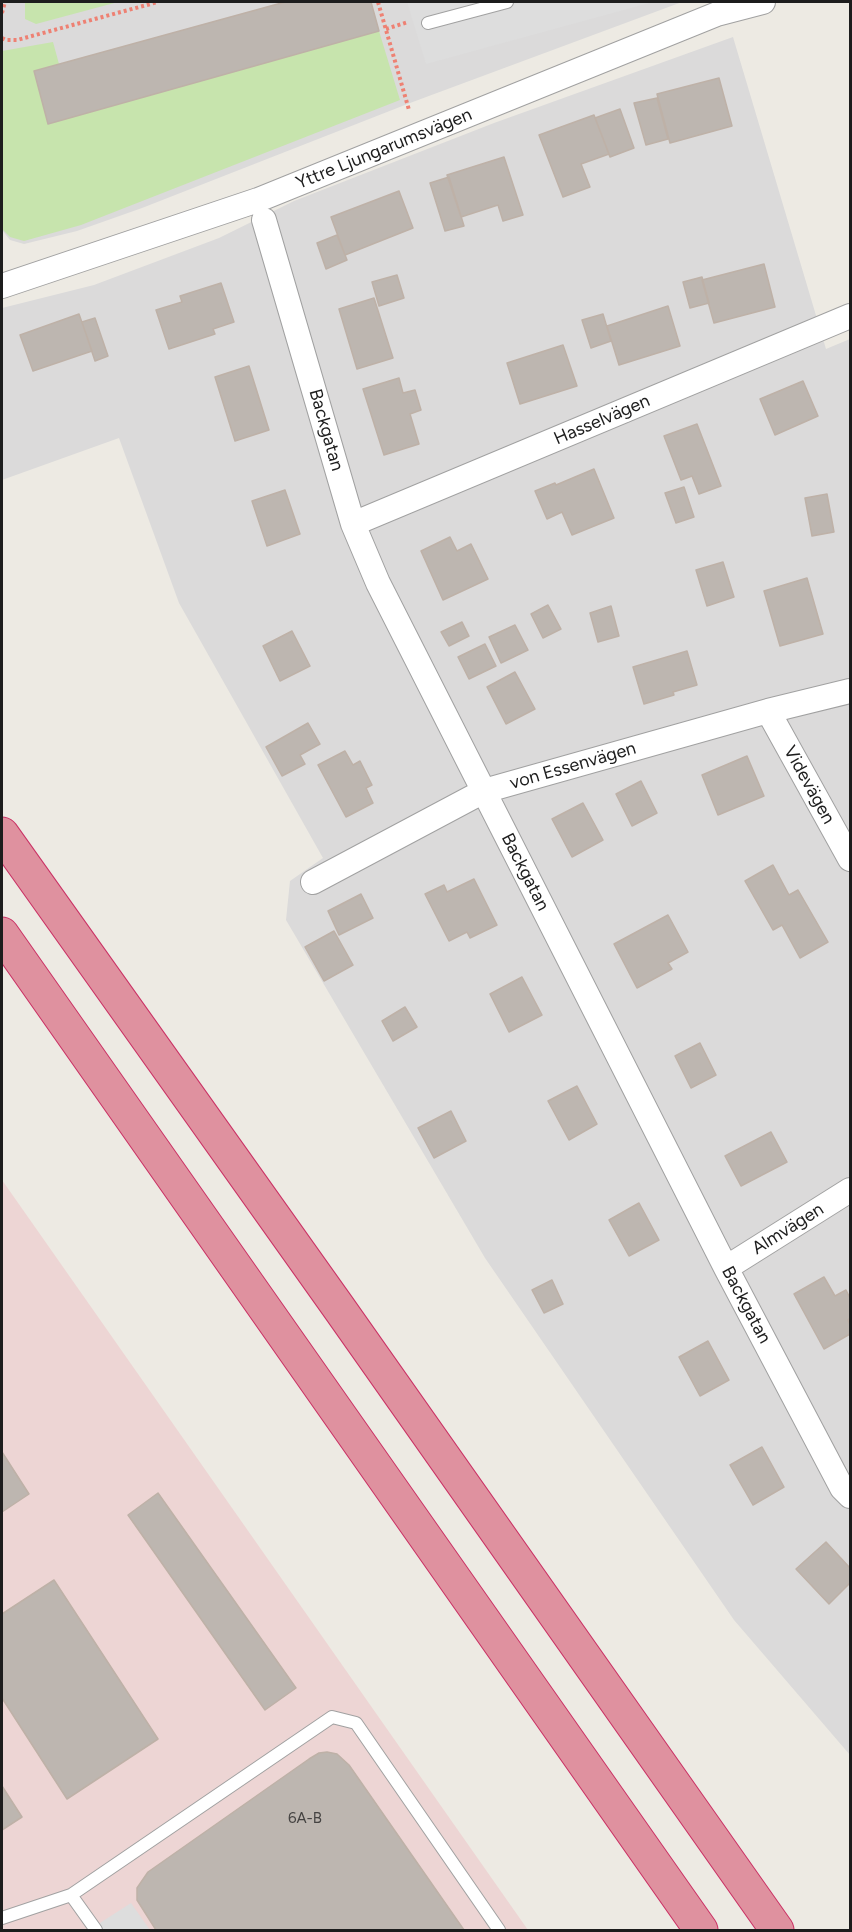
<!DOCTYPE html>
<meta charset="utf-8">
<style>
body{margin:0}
#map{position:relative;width:852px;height:1932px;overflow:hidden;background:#edeae3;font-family:Figtree,sans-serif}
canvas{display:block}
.frame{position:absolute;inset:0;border:3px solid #1d1d1d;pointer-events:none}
</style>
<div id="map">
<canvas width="852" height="1932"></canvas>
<div class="frame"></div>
</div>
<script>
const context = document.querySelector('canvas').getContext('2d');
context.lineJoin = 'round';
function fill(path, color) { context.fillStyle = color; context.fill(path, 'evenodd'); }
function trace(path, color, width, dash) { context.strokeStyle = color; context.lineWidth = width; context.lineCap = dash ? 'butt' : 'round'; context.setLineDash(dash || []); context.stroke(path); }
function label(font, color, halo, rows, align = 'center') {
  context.font = font + ' Figtree,sans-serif'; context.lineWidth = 5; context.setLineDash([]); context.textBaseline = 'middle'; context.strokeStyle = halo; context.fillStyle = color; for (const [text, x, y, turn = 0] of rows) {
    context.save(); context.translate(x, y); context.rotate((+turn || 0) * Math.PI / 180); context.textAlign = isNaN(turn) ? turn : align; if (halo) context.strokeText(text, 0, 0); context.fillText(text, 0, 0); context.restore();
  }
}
const residential = new Path2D(`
 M2,2H682L410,103L142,208L77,231L24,244L10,240L2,230Z
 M733,37L826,349L850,339V1755L734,1620L485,1258L286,920L290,881L323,858L179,603L119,438L2,480V308L94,285L219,238L294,201L494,123Z`);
const commercial = new Path2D(`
 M2,1180L528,1930H2Z`);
const grass = new Path2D(`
 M25,2H118L36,24L25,19Z
 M379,31L400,100L81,225L24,241L10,237L2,229V51L53,42L59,64L34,72L49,123Z`);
const parking = new Path2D(`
 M407,2H653L426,64Z
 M131,1903L150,1930H89Z`);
const building = new Path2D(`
 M285,2H371L379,31L48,124L34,71Z
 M719,78L732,126L670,143L657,94Z
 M657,98L668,139L646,145L634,103Z
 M620,109L634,148L610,157L595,118Z
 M594,115L609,154L581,164L590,187L563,197L539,135Z
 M504,157L523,215L503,221L498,205L461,217L447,175Z
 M449,177L464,226L445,231L430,183Z
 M399,191L413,228L345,255L331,217Z
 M337,235L347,260L326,269L317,243Z
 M764,264L775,307L714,323L702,280Z
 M397,275L404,298L379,306L372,282Z
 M702,277L709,303L690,308L683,282Z
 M221,283L234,322L213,329L215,334L169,349L156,310L182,302L180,296Z
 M374,298L393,358L357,369L339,309Z
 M668,306L680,346L619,365L607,326Z
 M79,314L92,351L33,371L20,335Z
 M603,314L611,341L591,348L582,320Z
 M95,318L108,356L95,361L82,322Z
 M563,345L577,386L520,404L507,363Z
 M249,366L269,430L235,441L215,377Z
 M399,378L403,393L415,390L421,410L410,414L419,444L384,455L363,389Z
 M803,381L818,416L775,435L760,399Z
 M697,424L721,486L699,494L692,476L681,480L664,436Z
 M594,469L614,518L572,535L562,512L547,519L535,491L555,483L556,485Z
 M684,487L694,517L676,523L665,493Z
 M285,490L300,534L267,546L252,501Z
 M827,494L834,532L812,536L805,498Z
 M450,537L457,551L471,544L488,579L443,600L421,551Z
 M723,562L734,597L707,606L696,570Z
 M807,578L823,634L780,646L764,591Z
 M548,605L561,629L543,638L531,614Z
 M611,606L619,636L598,642L590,613Z
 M462,622L469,636L449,646L441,632Z
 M515,625L528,650L501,663L489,637Z
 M292,631L310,666L280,681L263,646Z
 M485,644L496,666L469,679L458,657Z
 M687,651L697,685L673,692L674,695L644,704L633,667Z
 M515,672L535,709L506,724L487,687Z
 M308,723L320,744L300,755L305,764L282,776L266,747Z
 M345,751L353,765L360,761L372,785L366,788L373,803L346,817L318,765Z
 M747,756L764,796L718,815L702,775Z
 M641,781L657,813L632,826L616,794Z
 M583,803L603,840L572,857L552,819Z
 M773,865L789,895L798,890L828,942L800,958L782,925L773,930L745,881Z
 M474,879L497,925L470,938L467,932L449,941L425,894L444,885L447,892Z
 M361,894L373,918L339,935L328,911Z
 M668,915L688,952L668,963L672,969L637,988L614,944Z
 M334,931L353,965L324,981L305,947Z
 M522,977L542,1015L509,1032L490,994Z
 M405,1007L417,1027L393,1041L382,1021Z
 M700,1043L716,1075L691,1088L675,1056Z
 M577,1086L597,1124L569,1140L548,1101Z
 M451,1111L466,1141L434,1158L418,1128Z
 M771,1132L787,1162L741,1186L725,1156Z
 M639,1203L659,1240L629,1256L609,1220Z
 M824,1277L835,1296L846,1290L850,1298V1318L848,1320L850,1325V1334L824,1349L794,1294Z
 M552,1280L563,1304L544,1313L532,1290Z
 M708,1341L729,1380L700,1396L679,1357Z
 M762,1447L784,1487L753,1505L730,1465Z
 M2,1452L29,1494L2,1512Z
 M158,1493L296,1688L265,1710L128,1515Z
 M826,1542L850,1568V1583L829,1604L796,1569Z
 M54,1580L158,1739L67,1799L2,1698V1614Z
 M327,1752L337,1754L349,1765L464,1930H156L137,1900V1888L148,1872L309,1759L319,1753Z
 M2,1786L22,1817L2,1830Z`);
const path = new Path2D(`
 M378,2L409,110
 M2,13L5,2
 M386,29L408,22
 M2,38L6,40H17L158,2`);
const lane = new Path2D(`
 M428,23L507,2
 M71,1895L332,1717L356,1723L499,1930
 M2,1918L71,1895L96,1930`);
const street = new Path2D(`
 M264,220L353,524L378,583L726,1268L842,1488L850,1496
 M2,286L258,200L717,14L763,2
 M353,524L850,316
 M768,711L850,859
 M313,882L484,791L768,711L850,691
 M726,1268L850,1190`);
const highway = new Path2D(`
 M2,834L339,1308L777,1930
 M2,934L701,1930`);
const numberNames = [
 ["6A-B",305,1819]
];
const streetNames = [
 ["Yttre Ljungarumsvägen",384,149,-22],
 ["Hasselvägen",602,420,-23],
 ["Backgatan",326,430,74],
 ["von Essenvägen",573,766,-16],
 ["Videvägen",809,785,61],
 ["Backgatan",525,872,63],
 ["Almvägen",788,1229,-32],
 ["Backgatan",746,1305,62]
];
fill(residential, '#dbdada');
fill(commercial, '#edd5d4');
fill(grass, '#c7e4ad');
fill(parking, '#ddd');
fill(building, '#bdb6b0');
trace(building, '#beb1a7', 1.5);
trace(lane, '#a1a1a1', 14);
trace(street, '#a1a1a1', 26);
trace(highway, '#ca3265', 35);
trace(path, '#ee8173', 4, [3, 3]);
trace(lane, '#fff', 12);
trace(street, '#fff', 24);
trace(highway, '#df919f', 33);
label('15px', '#454342', null, numberNames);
label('18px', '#1d1d1d', '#fff', streetNames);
</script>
